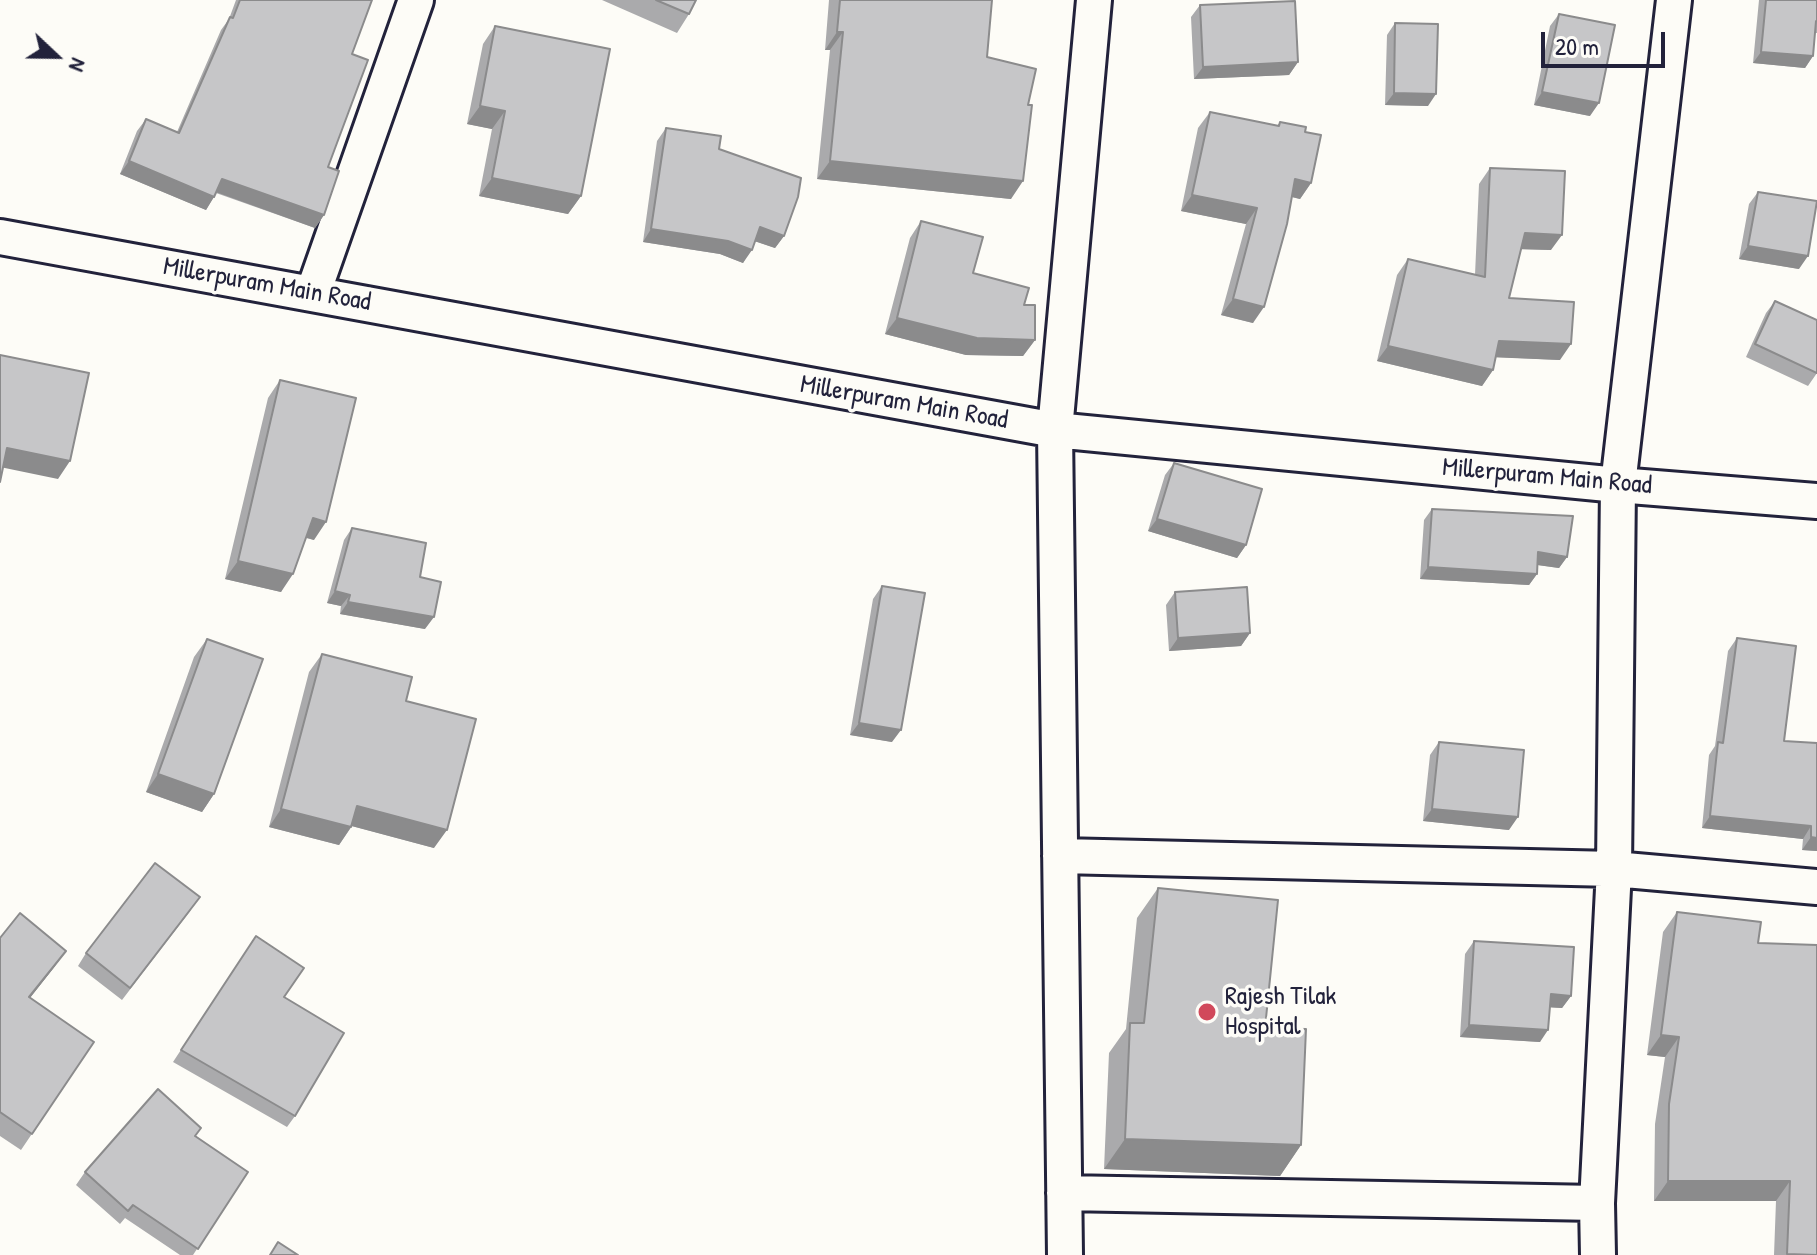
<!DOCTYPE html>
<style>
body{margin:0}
#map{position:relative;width:1817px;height:1255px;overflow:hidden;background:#fdfcf7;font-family:"Patrick Hand",sans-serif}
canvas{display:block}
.north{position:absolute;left:16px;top:16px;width:80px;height:80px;-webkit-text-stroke:6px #fdfcf7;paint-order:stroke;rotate:112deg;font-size:22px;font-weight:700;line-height:32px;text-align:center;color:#22223b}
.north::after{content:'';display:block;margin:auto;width:28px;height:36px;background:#22223b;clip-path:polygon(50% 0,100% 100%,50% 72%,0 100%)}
.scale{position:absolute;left:1541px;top:32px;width:124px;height:36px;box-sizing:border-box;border:4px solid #22223b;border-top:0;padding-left:10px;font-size:24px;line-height:28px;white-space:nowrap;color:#22223b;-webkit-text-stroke:6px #fdfcf7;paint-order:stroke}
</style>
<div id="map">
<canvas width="1817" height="1255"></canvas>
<div class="north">N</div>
<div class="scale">20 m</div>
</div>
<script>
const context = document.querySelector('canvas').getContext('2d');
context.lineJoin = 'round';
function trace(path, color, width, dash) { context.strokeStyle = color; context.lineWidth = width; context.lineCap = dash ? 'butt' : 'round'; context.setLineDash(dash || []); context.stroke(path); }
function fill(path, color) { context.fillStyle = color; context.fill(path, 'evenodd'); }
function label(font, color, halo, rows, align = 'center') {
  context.font = font + ' "Patrick Hand",sans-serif'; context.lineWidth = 7; context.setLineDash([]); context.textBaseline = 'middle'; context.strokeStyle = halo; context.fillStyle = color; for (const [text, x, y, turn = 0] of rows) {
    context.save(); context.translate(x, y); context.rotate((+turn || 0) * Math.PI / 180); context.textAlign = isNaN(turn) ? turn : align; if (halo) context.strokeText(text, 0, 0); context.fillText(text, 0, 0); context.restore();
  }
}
const street = new Path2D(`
 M0,237L1055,430L1618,485L1817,501
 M313,293L416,0
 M1060,856L1614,869L1817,887
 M1064,1193L1597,1203
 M1065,1255L1055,430L1094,0
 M1598,1255L1597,1203L1614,869L1618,485L1674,0`);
const wall = new Path2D(`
 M236,0H372L352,54L328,167L324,215L315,228L216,193L206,210L120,174L137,131L146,119L177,132L221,30L229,19Z
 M602,0H696L689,14L677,33Z
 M829,0H992L987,57L1028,105L1011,199L817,179L830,50H825Z
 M1759,0H1817V33H1815L1813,56L1805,68L1753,63Z
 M1200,5L1298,62L1289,75L1194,79L1191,17Z
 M1559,14L1590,116L1534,105L1550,26Z
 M1395,23L1428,106L1385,105L1387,35Z
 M495,26L581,196L568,214L479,196L492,129L467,124L483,44Z
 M1210,112L1277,126L1280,122L1305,132L1311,183L1300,199L1292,197L1253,323L1221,315L1246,224L1181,211L1198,128Z
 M666,128L719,149L784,236L775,248L755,241L743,263L720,254L643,242L657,141Z
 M1490,168L1551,250L1521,249L1509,298L1560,360L1496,357L1493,370L1482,386L1377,361L1397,275L1408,259L1475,275L1479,184Z
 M1758,192L1799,269L1739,259L1749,204Z
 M921,221L973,273L1035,340L1023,356L966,355L885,334L910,238Z
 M1775,301L1817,373L1808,386L1746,357L1766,313Z
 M280,380L314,540L306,538L281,592L225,579L268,398Z
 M1174,463L1246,545L1237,558L1148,531L1165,475Z
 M1432,509L1567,557L1559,568L1538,565L1537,574L1529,585L1420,579L1424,520Z
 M352,528L420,577L425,629L340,614L341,606L327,603L344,540Z
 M882,586L892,742L850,735L873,599Z
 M1175,592L1250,633L1241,646L1169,651L1166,605Z
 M1737,638L1784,741L1817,743V851L1802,850L1803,839L1702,828L1709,755L1715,746L1728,651Z
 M207,639L214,794L202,812L146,792L194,657Z
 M322,654L406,701L434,848L352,826L339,845L269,827L309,672Z
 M1439,742L1509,830L1423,821L1430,755Z
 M1158,888L1265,1028L1301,1145L1280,1176L1104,1169L1109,1053L1126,1029L1137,918Z
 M191,910L122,1000L78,966L86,953Z
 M1677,912L1758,943L1817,1255H1774L1776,1201H1654L1655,1124L1665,1057L1647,1055L1663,932Z
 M256,936L295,1116L287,1127L173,1062Z
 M0,938L55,966L30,998L94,1042L21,1150L0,1136Z
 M1474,941L1571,996L1562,1008L1550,1007L1540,1042L1460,1037L1465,954Z
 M195,1137L248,1172L193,1255H180L125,1218L120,1224L76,1185L85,1172Z`);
const shadedWall = new Path2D(`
 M837,32H843L830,50H825Z
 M1761,52L1813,56L1805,68L1753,63Z
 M1298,62L1289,75L1194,79L1203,67Z
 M1542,92L1599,103L1590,116L1534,105Z
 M1394,93L1436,94L1428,106L1385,105Z
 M480,106L505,111L492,129L467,124Z
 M129,161L214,197L206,210L120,174Z
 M830,161L1023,181L1011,199L817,179Z
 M492,178L581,196L568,214L479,196Z
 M222,179L324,215L315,228L213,191Z
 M1295,179L1311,183L1300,199L1284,195Z
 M1192,195L1257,208L1246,224L1181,211Z
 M760,227L784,236L775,248L751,240Z
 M651,229L728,241L752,250L743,263L720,254L643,242Z
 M1525,233L1562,235L1551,250L1514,249Z
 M1748,246L1808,256L1799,269L1739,259Z
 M1233,299L1264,307L1253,323L1221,315Z
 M897,318L1035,340L1023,356L966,355L885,334Z
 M1499,341L1571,344L1560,360L1488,357Z
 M1388,346L1493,370L1482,386L1377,361Z
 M7,448L70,461L58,479L0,467Z
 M313,518L326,522L314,540L301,536Z
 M1157,519L1246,545L1237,558L1148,531Z
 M1538,552L1567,557L1559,568L1530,564Z
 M238,561L293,574L281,592L225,579Z
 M1428,567L1537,574L1529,585L1420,579Z
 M335,591L350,595L341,606L327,603Z
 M348,602L434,617L425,629L340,614Z
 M1250,633L1241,646L1169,651L1178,638Z
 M859,723L901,730L892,742L850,735Z
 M158,774L214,794L202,812L146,792Z
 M357,806L447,830L434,848L344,824Z
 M281,809L351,827L339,845L269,827Z
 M1432,809L1518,817L1509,830L1423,821Z
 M1710,816L1811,826L1803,839L1702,828Z
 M1811,837L1817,838V851L1802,850Z
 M66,951L55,966L18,1013L29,997Z
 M1551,994L1571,996L1562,1008L1542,1007Z
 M1469,1025L1548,1030L1540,1042L1460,1037Z
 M1661,1035L1679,1037L1665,1057L1647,1055Z
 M1125,1139L1301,1145L1280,1176L1104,1169Z
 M1668,1181H1790L1776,1201H1654Z`);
const building = new Path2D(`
 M240,0H372L352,54L368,60L328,167L339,171L324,215L222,179L214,197L129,161L146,119L179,133L230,17L233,18Z
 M656,0H696L689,14Z
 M840,0H992L987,57L1036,69L1028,105H1032L1023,181L830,161L843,32H837Z
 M1766,0H1817V21H1816L1813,56L1761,52Z
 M1295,1L1298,62L1203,67L1200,5Z
 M1559,14L1615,25L1599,103L1542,92Z
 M1395,23L1438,24L1436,94L1394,93Z
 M495,26L610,49L581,196L492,178L505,111L480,106Z
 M1210,112L1279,126L1280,122L1306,127L1305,132L1321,135L1311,183L1295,179L1287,224L1264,307L1233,299L1257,208L1192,195Z
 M666,128L721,136L719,149L801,178L798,197L784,236L760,227L752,250L728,241L651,229Z
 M1490,168L1565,171L1562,235L1525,233L1509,298L1574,302L1571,344L1499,341L1493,370L1388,346L1408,259L1485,277Z
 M1758,192L1817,201L1808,256L1748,246Z
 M921,221L983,237L973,273L1029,288L1024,305H1035V340L977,338L897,318Z
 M1775,301L1817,320V373L1755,344Z
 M0,355L89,373L70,461L7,448L0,482Z
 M280,380L356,398L326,522L313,518L293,574L238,561Z
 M1174,463L1262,489L1246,545L1157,519Z
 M1432,509L1573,516L1567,557L1538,552L1537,574L1428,567Z
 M352,528L426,543L420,577L441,582L434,617L348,602L350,595L335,591Z
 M882,586L925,593L901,730L859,723Z
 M1247,587L1250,633L1178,638L1175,592Z
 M1737,638L1796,646L1784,741L1817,743V838L1811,837V826L1710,816L1718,742L1723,743Z
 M207,639L263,659L214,794L158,774Z
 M322,654L412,677L406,701L476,719L447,830L357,806L351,827L281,809Z
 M1439,742L1524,750L1518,817L1432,809Z
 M155,863L200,897L130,988L86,953Z
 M1158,888L1278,900L1265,1028L1306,1029L1301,1145L1125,1139L1130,1023H1144Z
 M1677,912L1761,922L1758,943L1817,945V1255L1787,1254L1790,1181H1668L1669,1104L1679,1037L1661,1035Z
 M20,913L66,951L29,997L94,1042L32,1134L0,1112V938Z
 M256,936L304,968L284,997L344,1033L295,1116L181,1050Z
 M1474,941L1574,947L1571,996L1551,994L1548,1030L1469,1025Z
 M158,1089L201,1128L195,1136L248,1172L198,1249L133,1205L128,1211L85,1172Z
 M278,1242L298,1255H270Z`);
const markers = [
 [1207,1012,10,"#d1495b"]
];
const streetNames = [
 ["Millerpuram Main Road",267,285,10],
 ["Millerpuram Main Road",904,403,10],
 ["Millerpuram Main Road",1547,477,5]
];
const poiNames = [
 ["Rajesh Tilak",1225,997],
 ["Hospital",1225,1027]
];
trace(street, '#22223b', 40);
trace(street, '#fdfcf7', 34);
fill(wall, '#aaaaac');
fill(shadedWall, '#8b8b8c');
fill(building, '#c6c6c8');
trace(building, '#8b8b8c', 2);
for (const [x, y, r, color] of markers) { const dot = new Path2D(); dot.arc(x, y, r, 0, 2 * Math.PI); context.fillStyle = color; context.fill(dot); trace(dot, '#fdfcf7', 3); }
label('26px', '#22223b', '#fdfcf7', streetNames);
label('26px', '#22223b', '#fdfcf7', poiNames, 'left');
</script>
